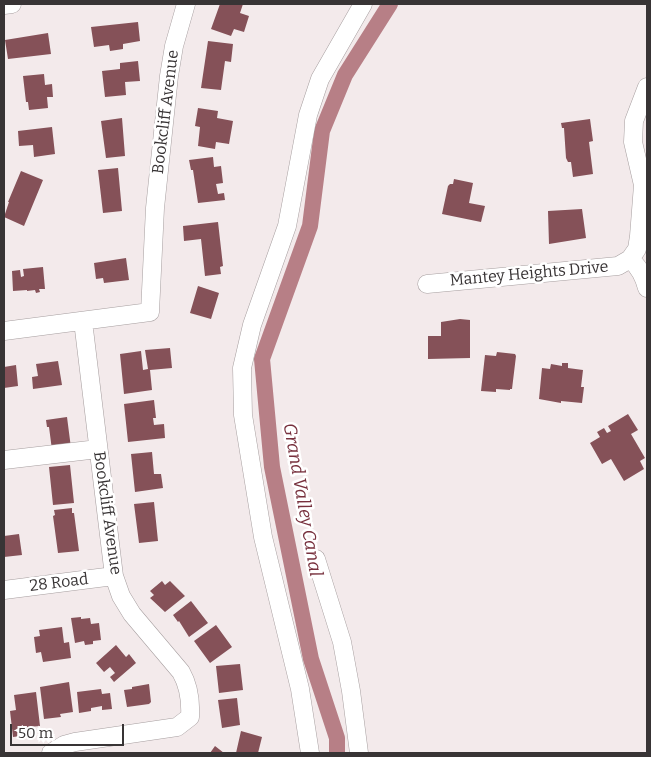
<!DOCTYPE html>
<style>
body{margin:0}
#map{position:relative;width:651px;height:757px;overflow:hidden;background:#f3eaeb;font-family:Bitter,serif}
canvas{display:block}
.frame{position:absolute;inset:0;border:5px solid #383435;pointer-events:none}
.scale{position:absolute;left:10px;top:724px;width:114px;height:22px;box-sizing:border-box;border:2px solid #383435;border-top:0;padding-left:6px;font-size:15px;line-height:18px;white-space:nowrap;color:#383435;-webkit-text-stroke:4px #fff;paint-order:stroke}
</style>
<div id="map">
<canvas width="651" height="757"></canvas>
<div class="frame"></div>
<div class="scale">50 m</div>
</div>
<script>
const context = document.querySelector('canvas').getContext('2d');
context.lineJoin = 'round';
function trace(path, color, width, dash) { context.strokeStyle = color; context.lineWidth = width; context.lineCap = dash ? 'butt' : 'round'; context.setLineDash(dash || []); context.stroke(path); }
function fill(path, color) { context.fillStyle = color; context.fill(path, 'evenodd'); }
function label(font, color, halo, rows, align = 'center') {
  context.font = font + ' Bitter,serif'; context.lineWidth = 5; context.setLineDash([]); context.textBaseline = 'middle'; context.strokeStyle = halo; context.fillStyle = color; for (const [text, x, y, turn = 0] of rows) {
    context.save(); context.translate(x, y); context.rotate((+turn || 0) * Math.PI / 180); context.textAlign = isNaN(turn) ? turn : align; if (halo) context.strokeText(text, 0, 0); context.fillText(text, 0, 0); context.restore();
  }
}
const canal = new Path2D(`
 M337,753V738L311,659L272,467L262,359L310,226L322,131L345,75L390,4`);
const building = new Path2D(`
 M220,4H243L240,13L249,16L244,32L234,29L231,36L211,29Z
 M138,22L140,41L123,44V49L110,51L109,45L94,47L91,27Z
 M48,33L51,54L8,59L5,40Z
 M208,41L233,44L231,62L225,61L221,90L201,88Z
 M138,61L140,81L125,82L126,95L105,97L102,71L120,69V63Z
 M44,74L45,85L52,84L53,97H47L48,108L29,110L28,102H26L23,76Z
 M198,108L218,111L217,118L233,121L229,144L216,142L215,149L198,146L200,127L195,126Z
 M122,118L125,156L106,158L101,121Z
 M590,119L593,141L589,142L593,174L573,177L571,162H568L566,158L564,128H562L561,123Z
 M52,127L55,154L34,157L33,145L19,146L18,131Z
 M213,157L214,167L221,166L223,183L216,184L218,194L224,193L225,200L198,203L193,170H191L189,160Z
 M118,168L122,211L103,213L98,170Z
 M21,171L43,180L24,226L4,217L9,202H8Z
 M454,179L473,183L469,203L485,206L481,222L442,214L448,186L450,184H453Z
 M582,209L586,238L549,244L548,211Z
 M218,222L223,266L220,267L221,274L205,276L201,239L184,241L183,226Z
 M126,258L129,280L104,283L103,278L96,279L94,263Z
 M43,267L45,289H39L40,292L36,293L35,290L27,291V290L13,291L12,271L20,270L21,277L24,276L23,269Z
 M198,286L219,293L211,319L190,313Z
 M460,319L470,320V358L428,359V336H441V322Z
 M170,348L172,368L150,370L152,390L124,394L120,354L141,351L143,370L148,369L145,350Z
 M497,352L515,354L516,356L512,389H510V390L496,389V392L481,391L485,355L496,356Z
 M58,361L62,385L33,389L32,377L38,376L36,364Z
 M562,363H568V368L583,370L581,387H584L582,403L561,401V403L539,399L542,368L550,369L551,364L562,366Z
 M16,365L18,386L4,388V367Z
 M154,400L156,418H153L154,425L164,424L165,438L128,442L124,404Z
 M628,414L638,430L631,434L645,458L640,461L644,469L624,481L611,459L602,464L590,443L600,437L597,432L604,428L607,433L611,431L608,426Z
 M67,417L71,448L52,450L49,427H47L46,420Z
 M152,452L154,474H161L163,488L135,492L131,454Z
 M70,465L74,503L53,505L49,467Z
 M154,502L158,541L139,543L134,504Z
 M72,508V513H74L79,551L58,553L53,516L55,515L54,510Z
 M19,534L22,555L4,557V536Z
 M162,581L165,585L170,581L185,596L165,612L150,598L154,595L150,591Z
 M191,601L208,623L189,637L179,621L178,622L173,615Z
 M81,617V619L90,618L91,624L99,623L101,640L93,641V644L85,645L84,641L75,643L71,618Z
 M216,625L232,647L210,663L194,641Z
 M62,627L64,643L69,642L71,658L43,662L41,652L36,653L34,637L40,636L39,630Z
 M116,645L126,657L129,654L136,663L114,682L110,677L115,673L110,667L104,672L96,663Z
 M240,664L243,690L219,693L216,666Z
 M69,682L73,712L60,714L61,717L44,719L40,687Z
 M149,684L151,702L149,704L127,707L124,690L132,689V687Z
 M101,689L102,694L110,693L112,709L102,710V706L91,708V711L79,713L77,692Z
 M36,692L40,726L28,727L29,735L13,737L10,711L16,710L14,695Z
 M237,698L240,725L222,728L218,700Z
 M241,731L262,737L258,753H236Z
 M215,746L224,753H210Z`);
const minor = new Path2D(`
 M4,5L12,4
 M647,87L634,121L633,142L643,185L639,236L637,249L630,259C639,267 644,276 647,288
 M427,284L618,266L630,259
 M4,331L150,312L155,208L169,76L174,46L186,4
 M4,460L98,449
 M316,559L342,642L351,691L359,753
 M4,590L114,576
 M51,753L64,745L75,742L177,727L190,717C191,700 189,686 181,672L132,614L121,596L114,576L83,321
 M310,753L300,689L263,537L243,415L242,368L252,325L287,226L308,115L320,79L363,4`);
const streetNames = [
 ["Bookcliff Avenue",166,112,-83],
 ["Mantey Heights Drive",529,274,-5],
 ["Bookcliff Avenue",107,513,82],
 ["28 Road",59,583,-7]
];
const waterNames = [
 ["Grand Valley Canal",302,500,80]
];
trace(canal, '#b77f86', 16);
fill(building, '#855158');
trace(minor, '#a69e9f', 19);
trace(minor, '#fff', 18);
label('16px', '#383435', '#fff', streetNames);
label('italic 18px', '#77303d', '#fff', waterNames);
</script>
